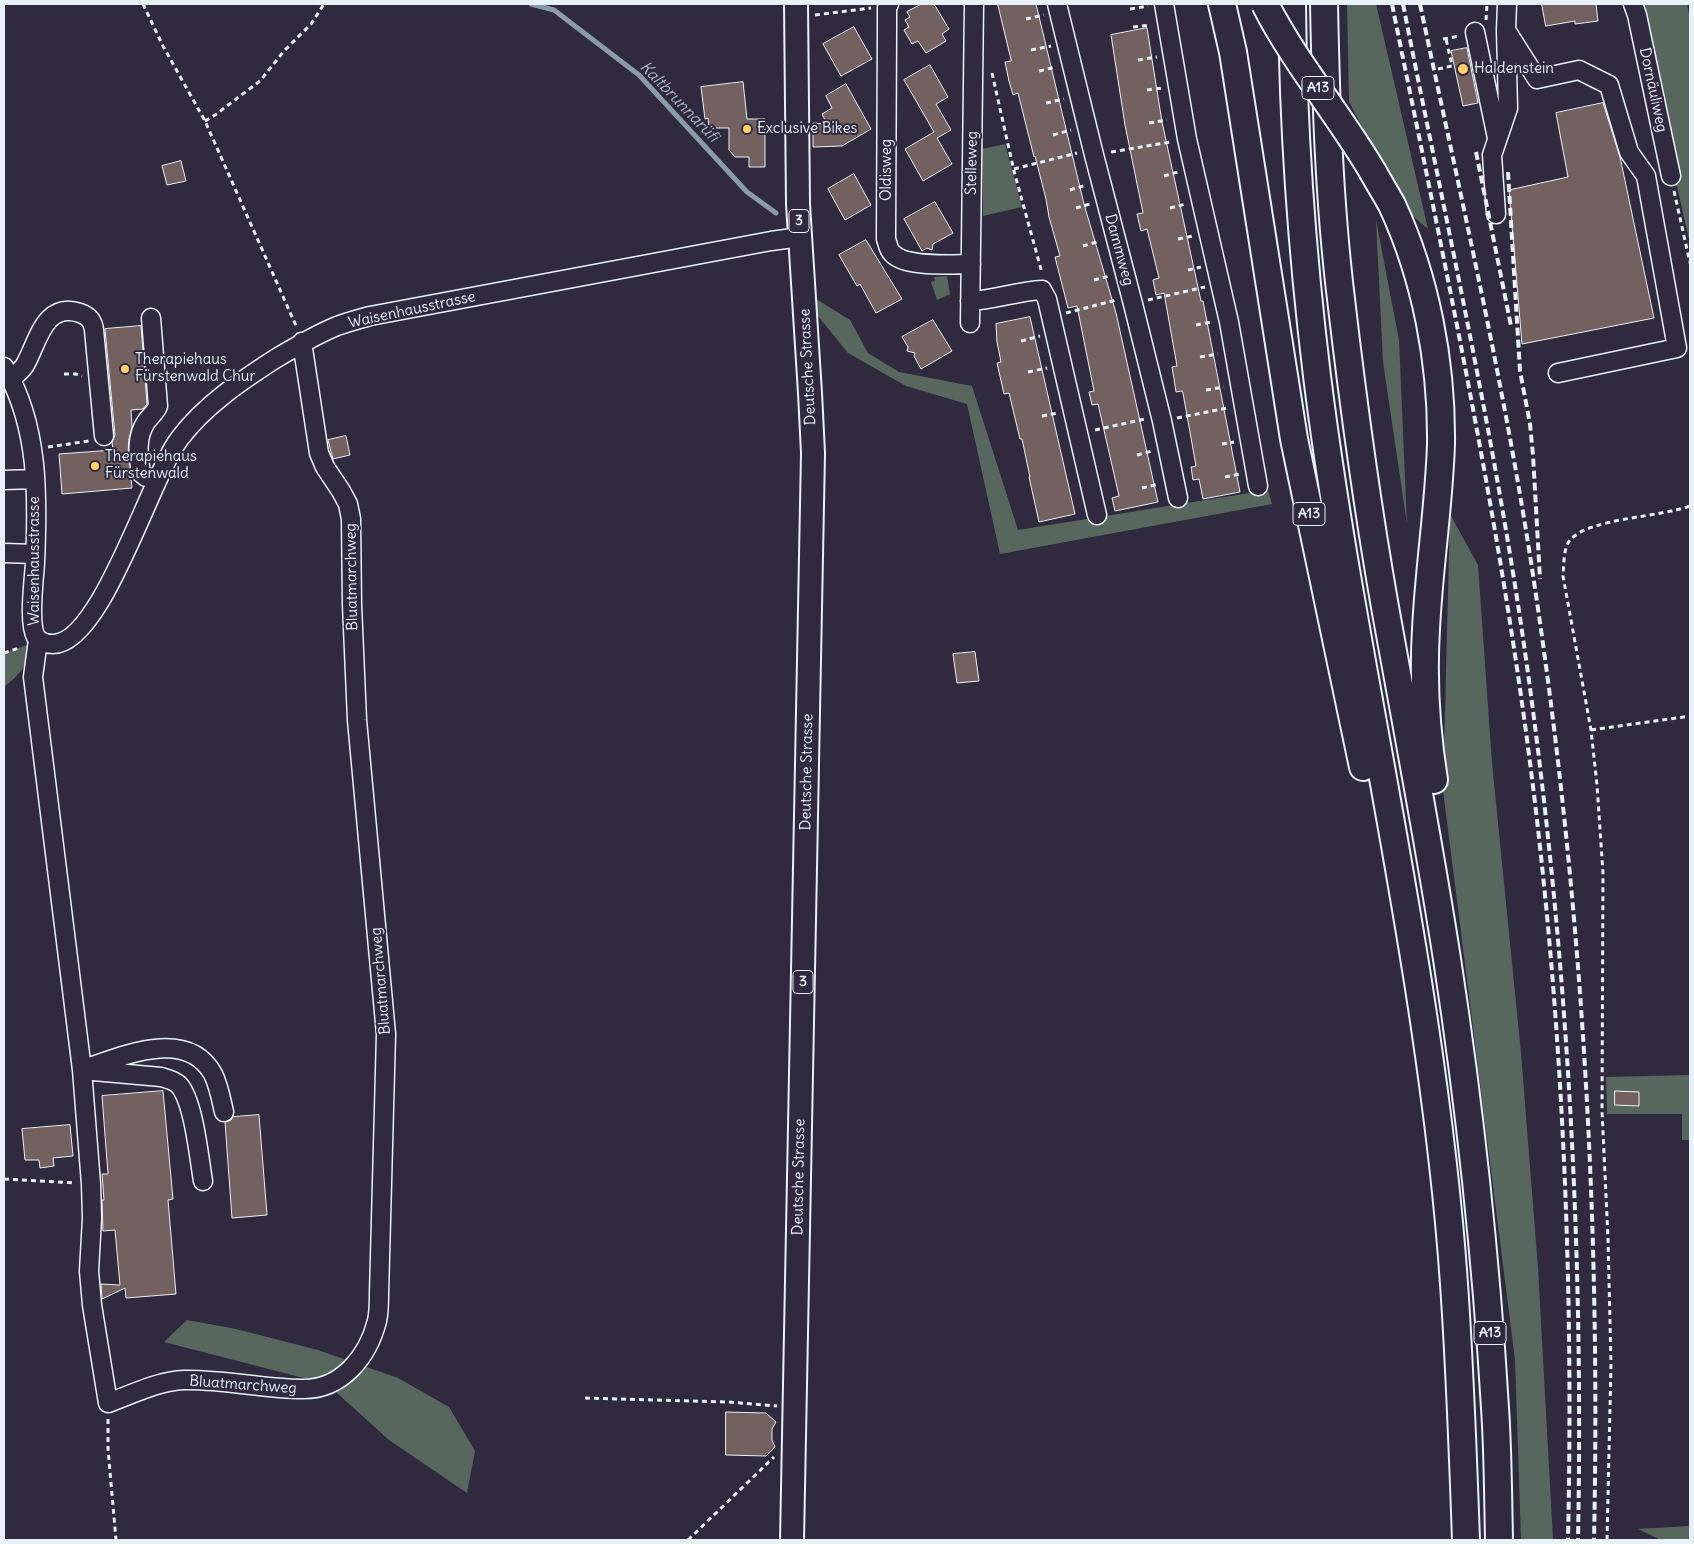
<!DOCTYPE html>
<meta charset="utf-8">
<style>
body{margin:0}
#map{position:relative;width:1694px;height:1544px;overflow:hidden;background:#2f2a3d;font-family:Delius,sans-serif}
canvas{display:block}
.frame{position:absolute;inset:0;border:5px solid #e8f1f8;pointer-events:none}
</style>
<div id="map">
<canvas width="1694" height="1544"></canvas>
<div class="frame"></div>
</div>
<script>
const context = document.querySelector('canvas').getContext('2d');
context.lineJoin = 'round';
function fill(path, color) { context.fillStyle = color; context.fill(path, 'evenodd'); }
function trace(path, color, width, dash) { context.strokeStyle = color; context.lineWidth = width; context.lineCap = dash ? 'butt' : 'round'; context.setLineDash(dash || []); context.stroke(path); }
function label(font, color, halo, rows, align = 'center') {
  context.font = font + ' Delius,sans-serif'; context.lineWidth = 4; context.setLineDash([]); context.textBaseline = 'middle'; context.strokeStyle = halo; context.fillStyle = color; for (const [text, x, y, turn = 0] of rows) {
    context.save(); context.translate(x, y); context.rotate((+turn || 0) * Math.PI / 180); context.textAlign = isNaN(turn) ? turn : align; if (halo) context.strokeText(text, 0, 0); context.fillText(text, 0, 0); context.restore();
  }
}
const green = new Path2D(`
 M1347,4H1376L1428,229L1408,212L1349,102Z
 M1636,4H1687L1690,20V244Z
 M1005,144L1022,207L983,216L982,149Z
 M1376,220L1399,340L1407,524L1383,362Z
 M947,276L950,294L937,300L931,282L935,281L934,277Z
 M813,297L850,320L868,353L899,372L972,386L1018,530L1268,490L1272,504L1000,554L967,404L906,386L848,353L813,310Z
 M1450,514L1478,565L1492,763L1521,1053L1538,1268L1553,1540H1521L1515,1360L1443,790Z
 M27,645C28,667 20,674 4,687V653Z
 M1690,1075V1140H1682V1114H1607L1606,1077Z
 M187,1320L236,1329L318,1350L398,1378L449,1407L475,1451L467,1493L389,1440L327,1384L164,1342Z
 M1690,1526V1540H1661L1638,1529Z`);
const stream = new Path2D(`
 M531,4L554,10L639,75L747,192L776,213`);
const building = new Path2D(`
 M922,4H934L949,29L942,34L946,41L926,53L918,41L912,44L904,30L909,27L905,20L910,17L907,12Z
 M998,4H1036L1084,204L1116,313L1158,502L1115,511L1112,498L1119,496L1098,404L1092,405L1089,392L1094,391L1077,306L1068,308L1055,257L1060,256L1049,217L1046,199L1035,156L1034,157L1018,93L1013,95L1009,81L1005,62L1011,61Z
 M1542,4H1596L1598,21L1575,24V21L1546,26Z
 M854,27L872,59L841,76L823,44Z
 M1147,28L1162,122L1201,301H1203L1240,492L1203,499L1199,479L1193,480L1191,467L1196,466L1183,393L1182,391L1176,392L1174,379L1172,367L1177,366L1164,293L1156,295L1153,280L1159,278L1147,229L1141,231L1137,214L1143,213L1125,125L1111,35Z
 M1467,48L1478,103L1463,106L1451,51Z
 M930,65L948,97L936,104L951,130L937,138L952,164L923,181L905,149L934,132L904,80Z
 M743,82L747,119H765V167H749V157H735L729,150V128H709L708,118L705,119L701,87Z
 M846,84L871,129L842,146L813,147V123L827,124L822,114L832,108L826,96Z
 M1603,103L1620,157L1654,318L1522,344L1509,190L1568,177L1556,113Z
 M181,161L186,181L167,185L162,166Z
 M854,174L871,205L845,220L828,189Z
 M935,202L953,233L933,244L932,250L927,248L922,251L904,219Z
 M866,240L902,299L876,313L860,284L857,286L839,255Z
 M1030,317L1075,514L1039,522L1029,477H1030L1022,439H1020L1009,393L1004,394L997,363L1001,362L997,342L996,324Z
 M933,320L952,351L921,369L914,356L915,353L907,351L908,347L902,337Z
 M141,326L147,404L143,409L131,410L132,427L129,439L128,453L132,478H131L132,488L62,494L59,454L113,450L112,442L115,435L105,329Z
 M346,436L350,455L333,459L328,440Z
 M975,652L979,681L957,683L953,654Z
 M163,1091L173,1199L168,1200L176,1294L126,1298L125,1288L102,1299L101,1284L120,1285L115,1230L103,1231L102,1200H104L102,1174H108L102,1096Z
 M1615,1091L1639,1092V1106L1615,1105Z
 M259,1115L267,1215L232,1218L225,1122L231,1120L233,1117Z
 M70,1125L73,1156L53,1158L54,1166L40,1168L39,1160H25L22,1129Z
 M726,1412L766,1413L776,1422L772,1429V1440L775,1447L766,1456L726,1455Z`);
const path = new Path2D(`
 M143,4L163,46L205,121L297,328
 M1130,9L1148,6
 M815,15L871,8
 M1026,19L1044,15
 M1486,20L1487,4
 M1133,27L1151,25
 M1443,39L1460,36
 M1031,50L1051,46
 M1138,60L1157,57
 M1438,69L1452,66L1446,39
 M1039,71L1056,67
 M992,73L1014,171L1042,273
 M1147,90L1162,88
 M1046,103L1064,99
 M205,121L215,115L260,81L284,51L311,24L324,4
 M1149,123L1167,120
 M1053,135L1071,130
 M1111,152L1171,142
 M1014,169L1077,153
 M1164,176L1178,172
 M1070,190L1086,185
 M1674,191L1690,263
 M1076,208L1090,204
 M1170,208L1186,204
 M1178,239L1193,236
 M1083,246L1100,241
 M1188,270L1201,267
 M1094,280L1110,276
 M1148,300L1205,287
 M1066,313L1116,300
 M1196,325L1212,322
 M1021,341L1040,336
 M1200,357L1218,354
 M1028,372L1047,368
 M64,374H76L82,376
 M1206,390L1224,387
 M1042,416L1058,413
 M1177,418L1227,408
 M1095,430L1145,419
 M1222,444L1234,442
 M48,447L89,441
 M1137,455L1152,451
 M1225,477L1240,474
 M1142,488L1159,484
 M4,653L19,648
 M1591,730L1690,716
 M4,1179L75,1183
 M585,1398L728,1402L777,1406
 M108,1419V1449L116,1540
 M688,1540L774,1457
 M1607,1540L1611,1364L1608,1238L1602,1111L1603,873L1597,785L1591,730L1563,576C1564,565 1563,547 1571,539C1591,518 1661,517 1690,506`);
const minor = new Path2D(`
 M889,4L887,8V26L886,239C888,244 888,249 892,253C905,268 952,264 971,264
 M1057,4L1094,155L1133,304L1162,421L1178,498
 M1164,4L1187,139L1229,322L1258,486
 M1633,4L1637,15L1671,176
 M1506,30L1537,79L1579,70L1609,85L1629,152L1646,176L1677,348L1558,373
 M1475,32L1497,138
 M1496,214L1492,155L1508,108L1506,30L1507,4
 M970,301C994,300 1018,291 1042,290L1047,299L1097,515
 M151,318L158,406C156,412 150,416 146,422C136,437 138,455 141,473L146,477L157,479
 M970,323L974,4
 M4,367C39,425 38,497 35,563C34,580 28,623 36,637C40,642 46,644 53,644C102,644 151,475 180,438C205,405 241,381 275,359C295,347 315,335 337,326C348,322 359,319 370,316L771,241L800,237
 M10,380C16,374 23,370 26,363C38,341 45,301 80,313C89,316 93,321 94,330L104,436
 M4,480L35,479
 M4,553L35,554
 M38,640L33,677L82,1070L91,1184L92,1218L89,1271L92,1305L108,1403C133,1394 158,1381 184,1380C224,1379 263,1389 302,1389C342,1390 368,1356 377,1321C379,1312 379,1303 379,1294L386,1034L357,720L352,605L351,519L348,504L341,491L325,467L319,453L302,342
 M90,1067C127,1054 188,1029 213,1074C219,1086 221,1099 224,1112
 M82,1070L161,1077C168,1079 174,1080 179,1085C194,1102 199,1158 203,1181`);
const major = new Path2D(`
 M792,1540L813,453L810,393L798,204L796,4`);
const highway = new Path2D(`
 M1222,4L1233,52L1294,439L1363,767
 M1292,4C1293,128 1302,253 1317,376C1344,592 1392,805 1424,1021C1437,1108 1448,1196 1454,1284C1460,1369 1463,1455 1466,1540
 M1324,4C1326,102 1329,201 1341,299C1353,402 1367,505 1385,607C1406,724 1429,842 1447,959C1470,1108 1486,1258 1495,1408C1498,1452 1498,1496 1499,1540
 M1373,172C1379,183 1386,194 1392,205C1426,278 1442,363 1441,444C1439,506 1429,567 1426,629C1423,679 1426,730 1434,780`);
const rail = new Path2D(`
 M1392,4C1441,246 1493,487 1526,732C1562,999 1574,1270 1568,1540
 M1403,4C1444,212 1491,421 1522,631C1566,933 1584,1236 1578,1540
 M1420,4C1459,189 1502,374 1531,562C1581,886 1601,1213 1594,1540
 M1476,152L1511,326
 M1508,172L1520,371L1530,424L1533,455L1540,579`);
const highwayBridge = new Path2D(`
 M1265,4C1295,63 1339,114 1373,172`);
const markers = [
 [1463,69,6,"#ffd166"],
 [747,129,5,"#ffd166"],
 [125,369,5,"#ffd166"],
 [95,466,5,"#ffd166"]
];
const shields = [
 [1318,88,32],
 [799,221,20],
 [1309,514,32],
 [803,982,20],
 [1490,1333,32]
];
const shieldNames = [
 ["A13",1318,88],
 ["3",799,221],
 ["A13",1309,514],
 ["3",803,982],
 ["A13",1490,1333]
];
const poiNames = [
 ["Haldenstein",1474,69],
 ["Exclusive Bikes",757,129],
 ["Therapiehaus",135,360],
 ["Fürstenwald Chur",135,377],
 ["Therapiehaus",105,457],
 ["Fürstenwald",105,474]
];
const streetNames = [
 ["Dornäuliweg",1653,90,78],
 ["Stelleweg",972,163,-89],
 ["Oldisweg",887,170,-90],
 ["Dammweg",1119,250,75],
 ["Waisenhausstrasse",412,310,-12],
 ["Deutsche Strasse",808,367,-93],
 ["Waisenhausstrasse",35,561,-90],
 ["Bluatmarchweg",352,577,-91],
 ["Deutsche Strasse",807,772,-89],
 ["Bluatmarchweg",381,981,-95],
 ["Deutsche Strasse",799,1177,-89],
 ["Bluatmarchweg",243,1385,4]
];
const waterNames = [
 ["Kaltbrunnarüfi",679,102,46]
];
fill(green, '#58675e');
trace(stream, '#8a9aaa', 5);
fill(building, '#736160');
trace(building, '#e8f1f8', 1);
trace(minor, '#e8f1f8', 21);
trace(major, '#e8f1f8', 26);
trace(highway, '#e8f1f8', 30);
trace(path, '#e8f1f8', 3, [5, 4]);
trace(minor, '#2f2a3d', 18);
trace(major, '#2f2a3d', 22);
trace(highway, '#2f2a3d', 26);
trace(rail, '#e8f1f8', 4, [8, 4]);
trace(highwayBridge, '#e8f1f8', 30, []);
trace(highwayBridge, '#2f2a3d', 26);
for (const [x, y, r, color] of markers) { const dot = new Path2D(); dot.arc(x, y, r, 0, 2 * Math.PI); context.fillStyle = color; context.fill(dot); trace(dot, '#2f2a3d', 2); }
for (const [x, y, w] of shields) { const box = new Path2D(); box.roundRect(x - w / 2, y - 11.5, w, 23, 4); context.fillStyle = '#2f2a3d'; context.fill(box); trace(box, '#e8f1f8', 1); }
label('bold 14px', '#e8f1f8', null, shieldNames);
label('15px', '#e8f1f8', '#2f2a3d', poiNames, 'left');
label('15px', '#e8f1f8', '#2f2a3d', streetNames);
label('italic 16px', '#a9b7c4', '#2f2a3d', waterNames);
</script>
